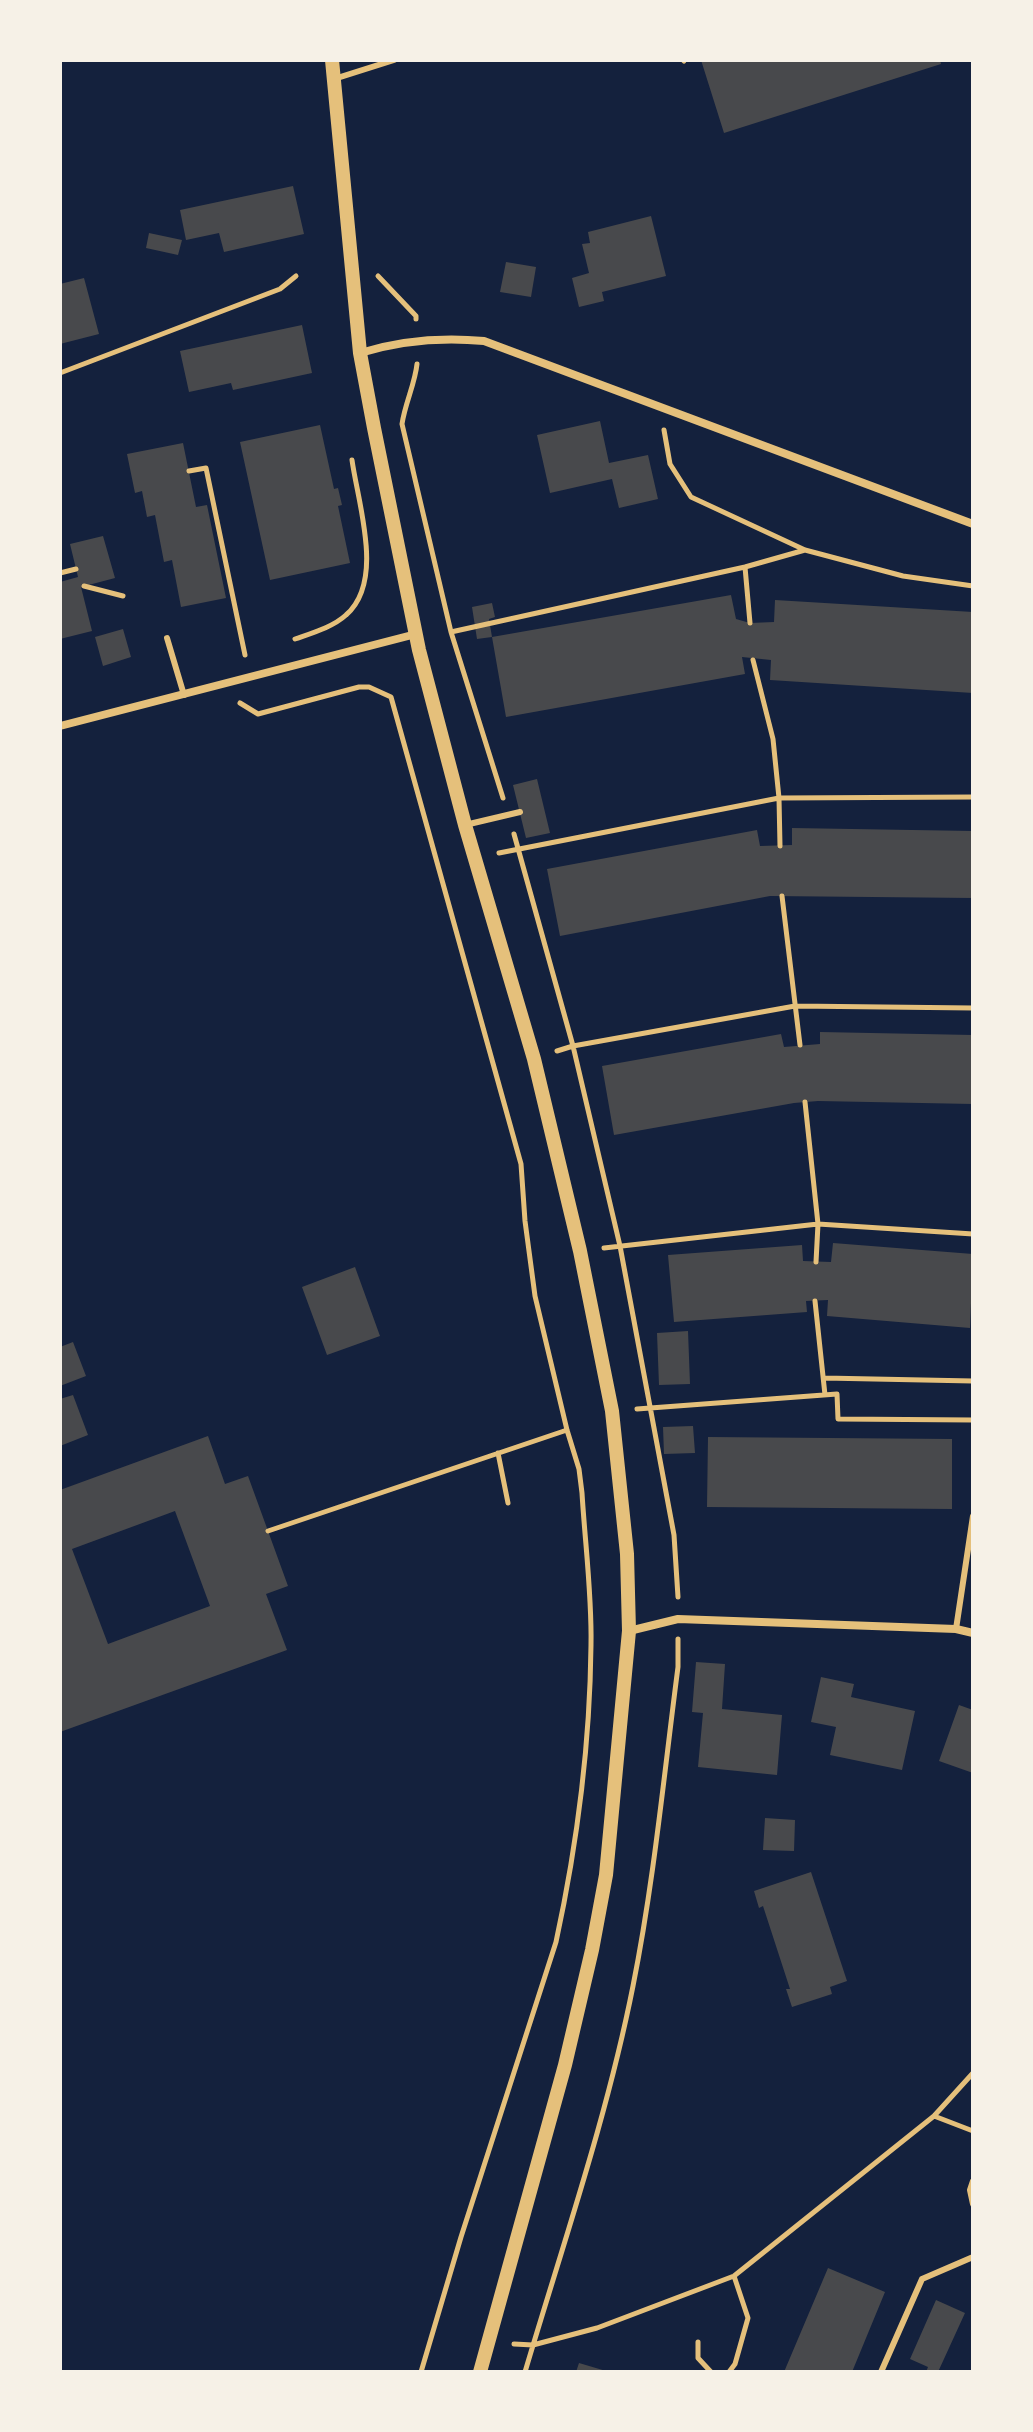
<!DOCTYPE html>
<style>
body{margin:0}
#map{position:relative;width:1033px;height:2432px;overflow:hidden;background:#14213d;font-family:"Space Grotesk",sans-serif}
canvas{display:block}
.frame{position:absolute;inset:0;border:62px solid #f6f1e7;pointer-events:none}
</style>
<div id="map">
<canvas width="1033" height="2432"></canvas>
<div class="frame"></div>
</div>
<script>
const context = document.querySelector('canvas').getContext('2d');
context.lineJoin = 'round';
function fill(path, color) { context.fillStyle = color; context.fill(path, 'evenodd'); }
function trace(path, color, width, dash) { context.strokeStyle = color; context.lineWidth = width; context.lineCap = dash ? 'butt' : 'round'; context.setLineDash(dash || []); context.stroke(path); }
const building = new Path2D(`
 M701,60H940L941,64L724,133Z
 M293,186L304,234L224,252L219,233L186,240L180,210Z
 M651,216L666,276L602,292L604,301L579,307L572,278L589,273L582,244L590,243L588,232Z
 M149,233L182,240L178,255L146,248Z
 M506,262L536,267L531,297L500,292Z
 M84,278L99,334L60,344V284Z
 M302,325L312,373L233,390L231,383L189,392L180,351Z
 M600,421L609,463L648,455L658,499L619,508L612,479L550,493L537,435Z
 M320,425L334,489L338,488L342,505L338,506L350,563L270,580L240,442Z
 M183,443L196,507L207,505L226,598L181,607L172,560L164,562L155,515L147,517L142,491L135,493L127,454Z
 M103,536L115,578L81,587L92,631L60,639V582L78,577L70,544Z
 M731,595L736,619L750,623L774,622L775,600L973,612V693L770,680L771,660L742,657L745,674L506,717L492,637Z
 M492,603L495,617L489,619L492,637L477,639L472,607Z
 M123,629L131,657L103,666L95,637Z
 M537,779L550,833L526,838L513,785Z
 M792,828L973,831V898L770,896L560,936L547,869L757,830L760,846L792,845Z
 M820,1032L973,1035V1104L818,1101L794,1103L614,1135L602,1066L781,1034L784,1047L820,1044Z
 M833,1243L973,1254L970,1328L827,1316L828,1300L806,1301L807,1312L674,1322L668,1255L802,1245L803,1261L831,1262Z
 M355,1267L380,1336L327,1355L302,1287Z
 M688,1331L690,1384L659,1385L657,1333Z
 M73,1342L86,1376L60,1386V1347Z
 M73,1395L88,1435L60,1446V1399Z
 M693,1426L695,1453L664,1454L663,1427Z
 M208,1436L225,1484L248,1476L288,1586L266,1594L287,1650L60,1732V1490ZM175,1511L210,1606L108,1644L72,1549Z
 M708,1437L952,1439V1509L707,1507Z
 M696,1662L725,1664L722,1709L782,1715L777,1775L698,1767L703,1713L692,1712Z
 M821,1677L854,1684L851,1697L915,1711L902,1770L830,1755L836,1727L811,1722Z
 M959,1705L973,1710V1773L939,1761Z
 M765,1818L795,1820L794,1851L763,1850Z
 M811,1872L847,1981L830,1987L832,1994L792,2007L786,1989H790L763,1906L759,1908L754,1891Z
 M828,2268L885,2292L852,2372H784Z
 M936,2300L965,2313L938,2372H926L928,2367L910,2359Z
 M579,2363L606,2371V2372H576Z`);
const path = new Path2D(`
 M683,60L684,61
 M378,276L416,316V319
 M417,364C415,384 405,403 402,424L451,632L503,798
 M60,373L280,289L296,276
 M664,430L670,464L691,497L805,550L903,576L973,586
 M189,471L206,468L245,655
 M745,567L750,623
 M60,573L76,569
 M84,586L123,596
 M451,632L745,567L805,550
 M295,639C312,633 333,627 346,615C385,581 358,504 352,460
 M753,660L773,739L779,798L780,846
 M240,703L258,714L359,687H369L391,697L521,1164L525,1221L535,1296L567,1430L579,1469L582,1493C585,1543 592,1595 591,1645C590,1744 577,1845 556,1942L461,2237L421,2372
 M514,834L573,1046L620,1246L674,1535L678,1597
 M499,853L779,798L973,797
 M782,896L800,1045
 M557,1051L573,1046L795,1006L973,1008
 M805,1102L818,1224L816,1262
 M604,1248L818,1224L973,1234
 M815,1301L825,1395
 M824,1378L973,1381
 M637,1409L837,1394L838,1419L973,1420
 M498,1453L508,1503
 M268,1531L567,1430
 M934,2116L973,2131
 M698,2342V2358L711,2372
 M514,2344L533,2345L597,2328L734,2276L934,2116L973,2073
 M525,2372C563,2244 607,2117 633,1986C654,1881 664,1774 678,1667V1639
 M729,2372L735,2364L748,2318L734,2276`);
const service = new Path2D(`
 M334,79L394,60
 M167,638L184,695
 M465,825L520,812
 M956,1629L973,1516
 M973,2181L970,2190L973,2204
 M881,2372L922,2279L973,2257`);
const minor = new Path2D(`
 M360,353C402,340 441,337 484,341L973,524
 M60,726L416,634
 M629,1631L678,1619L956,1629L973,1633`);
const tertiary = new Path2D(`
 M332,60L360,353L374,428L419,650L465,825L534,1059L580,1251L612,1411L627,1554L629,1631L606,1875L592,1950L565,2065L480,2372`);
fill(building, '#48494c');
trace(path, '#e5c07b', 5);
trace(service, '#e5c07b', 6);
trace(minor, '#e5c07b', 8);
trace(tertiary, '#e5c07b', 14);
</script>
